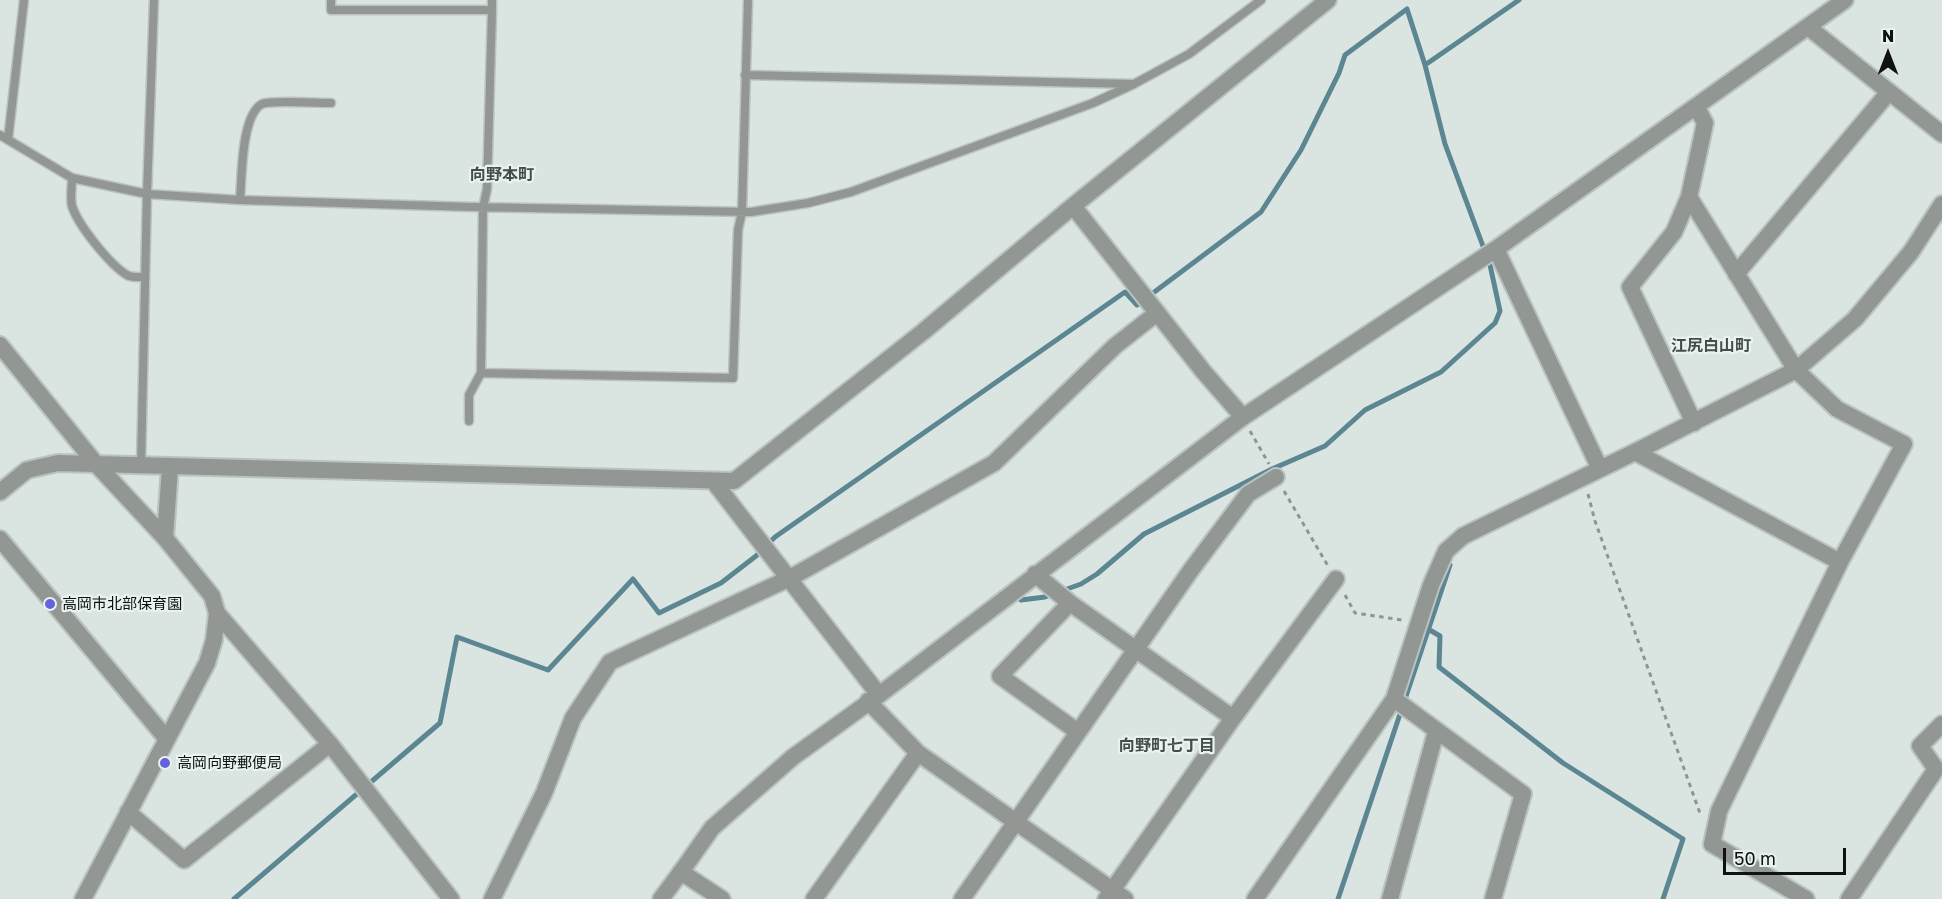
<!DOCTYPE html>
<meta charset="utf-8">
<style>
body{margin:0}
#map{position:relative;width:1942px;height:899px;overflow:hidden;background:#dae5e1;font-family:"Golos Text",sans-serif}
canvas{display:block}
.north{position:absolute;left:1858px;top:24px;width:60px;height:60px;-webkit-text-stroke:4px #e8f2ef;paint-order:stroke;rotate:0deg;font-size:16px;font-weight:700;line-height:24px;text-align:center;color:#0f1211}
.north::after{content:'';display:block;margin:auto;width:21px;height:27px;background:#0f1211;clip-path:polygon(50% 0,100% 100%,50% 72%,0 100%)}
.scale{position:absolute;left:1723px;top:848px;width:123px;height:27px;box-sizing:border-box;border:3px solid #0f1211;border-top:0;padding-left:8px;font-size:18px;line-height:21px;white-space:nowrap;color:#0f1211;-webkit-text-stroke:4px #e8f2ef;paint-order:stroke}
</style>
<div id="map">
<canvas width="1942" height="899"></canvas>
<div class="north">N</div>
<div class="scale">50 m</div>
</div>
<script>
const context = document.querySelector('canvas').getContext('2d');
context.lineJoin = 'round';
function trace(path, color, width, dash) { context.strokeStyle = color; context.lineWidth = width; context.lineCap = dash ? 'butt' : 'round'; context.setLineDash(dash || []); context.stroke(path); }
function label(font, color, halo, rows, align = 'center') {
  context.font = font + ' "Golos Text","Noto Sans JP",sans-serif'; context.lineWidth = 4.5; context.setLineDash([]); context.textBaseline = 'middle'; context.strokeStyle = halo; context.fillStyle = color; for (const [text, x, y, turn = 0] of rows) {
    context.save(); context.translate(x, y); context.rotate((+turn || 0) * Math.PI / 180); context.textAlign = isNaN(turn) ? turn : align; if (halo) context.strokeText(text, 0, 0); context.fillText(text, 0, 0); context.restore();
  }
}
const stream = new Path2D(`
 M1425,65L1519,0
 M1428,629L1440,636L1439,667L1563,763L1683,839L1663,899
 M234,899L440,723L457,637L548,670L633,579L659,613L721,583L756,556L775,537L1125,292L1137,305L1261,212L1301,150L1339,73L1345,55L1407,9L1425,65L1445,144L1490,265L1500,311L1495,323L1441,372L1365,410L1325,446L1272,469L1144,534L1097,574L1081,584L1045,597L1021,600
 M1338,899L1450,565`);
const path = new Path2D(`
 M1250,431L1269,464
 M1284,491L1328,566
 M1588,494L1595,521L1701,816
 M1345,595L1355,613L1402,620`);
const service = new Path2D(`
 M331,0V10H492V0
 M745,75L1134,84L1189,54L1261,0
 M0,135L72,178L147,194L240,200L472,207L751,212L808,203L851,192L1093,103L1134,84
 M8,140L24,0
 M72,178C72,187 70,198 72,206C78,225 110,265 127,275C132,278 140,277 145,277
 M240,200C242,178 241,115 262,104C271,100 319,103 331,103
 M481,373L733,378L738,230L742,212L748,0
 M469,421V395L481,373L483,208L487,189L492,10
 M141,466L147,194L154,0`);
const minor = new Path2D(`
 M1808,27L1942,134
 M1696,106L1705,123L1689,197L1796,370L1837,409L1904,444L1840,562L1719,811L1712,844L1806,899
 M1689,197L1674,232L1630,287L1694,423
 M1073,206L1203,371L1243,417
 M1496,249L1600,469
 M1736,274L1889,92
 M0,345L96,464
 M1635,452L1840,562
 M714,482L879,695
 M0,492L27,470L58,463L734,481L924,331L1073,206L1328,0
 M165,538L170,467
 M0,539L166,738
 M1035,574L1070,603L1233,718
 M1070,603L1000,676L1078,732
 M217,613L330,744L451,899
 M1394,699L1523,794L1493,899
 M868,701L918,753L1125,899
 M128,812L184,860L330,744
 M492,899L544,793L573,718L610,662L790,578L994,463L1115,346L1157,313
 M722,899L681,872L712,828L793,757L879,695L1243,417L1496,249L1845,0
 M814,899L918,753
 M962,899L1191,570L1248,494L1276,477
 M1106,899L1233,718L1336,579
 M1255,899L1394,699L1431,585L1446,551L1463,536L1635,452L1796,370L1855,319L1911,252L1942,204
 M1390,899L1436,732
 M1849,899L1936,769L1920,746L1942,724`);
const tertiary = new Path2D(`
 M83,899L207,663L214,640L217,613L212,596L165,538L96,464
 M661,899L681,872`);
const markers = [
 [50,604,6,"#6662db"],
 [165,763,6,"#6662db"]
];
const poiNames = [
 ["高岡市北部保育園",62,604],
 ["高岡向野郵便局",177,763]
];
const neighbourhoodNames = [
 ["向野本町",502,175],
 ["江尻白山町",1711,346],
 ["向野町七丁目",1167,746]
];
trace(stream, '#5b8692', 5);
trace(service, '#bac3c0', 11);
trace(minor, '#bac3c0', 20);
trace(tertiary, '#bac3c0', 20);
trace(path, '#8e9693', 3, [4.5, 4.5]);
trace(service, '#939794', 8);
trace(minor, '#939794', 16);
trace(tertiary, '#939794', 16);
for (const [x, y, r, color] of markers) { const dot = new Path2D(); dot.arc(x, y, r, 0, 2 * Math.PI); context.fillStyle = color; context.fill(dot); trace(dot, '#e8f2ef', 2); }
label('15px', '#0f1211', '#e8f2ef', poiNames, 'left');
label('bold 16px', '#444d4a', '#e8f2ef', neighbourhoodNames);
</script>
